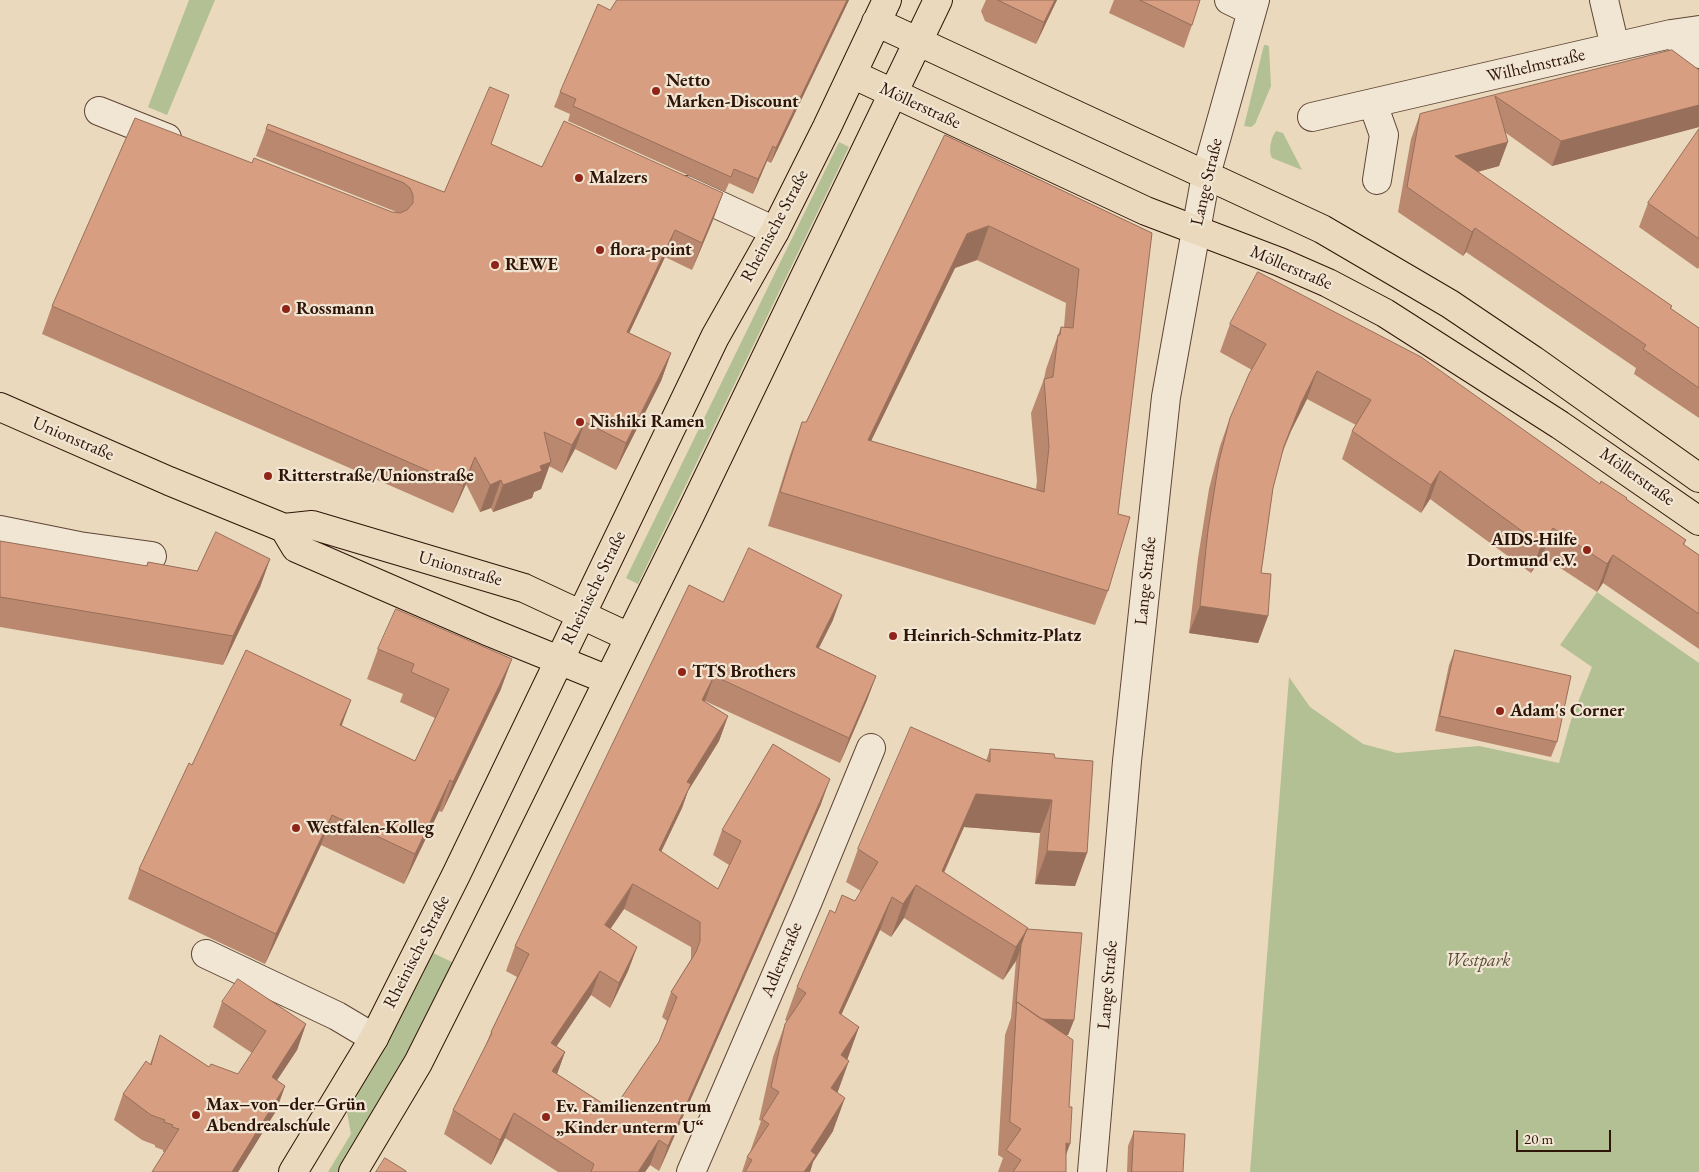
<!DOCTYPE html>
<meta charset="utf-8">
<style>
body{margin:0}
#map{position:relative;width:1699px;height:1172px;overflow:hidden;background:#ead9bc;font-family:"EB Garamond",serif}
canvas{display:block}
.scale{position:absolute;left:1516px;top:1130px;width:95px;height:22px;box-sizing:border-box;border:2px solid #2f1408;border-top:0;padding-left:6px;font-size:15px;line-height:18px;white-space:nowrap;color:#2f1408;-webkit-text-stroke:4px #f1e6d3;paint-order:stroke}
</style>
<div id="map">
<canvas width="1699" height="1172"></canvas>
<div class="scale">20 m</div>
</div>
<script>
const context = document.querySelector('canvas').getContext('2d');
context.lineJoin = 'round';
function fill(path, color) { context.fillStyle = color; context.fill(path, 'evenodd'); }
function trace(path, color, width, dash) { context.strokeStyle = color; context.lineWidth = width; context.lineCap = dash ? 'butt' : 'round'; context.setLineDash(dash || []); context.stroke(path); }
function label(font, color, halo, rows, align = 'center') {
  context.font = font + ' "EB Garamond",serif'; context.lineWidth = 4.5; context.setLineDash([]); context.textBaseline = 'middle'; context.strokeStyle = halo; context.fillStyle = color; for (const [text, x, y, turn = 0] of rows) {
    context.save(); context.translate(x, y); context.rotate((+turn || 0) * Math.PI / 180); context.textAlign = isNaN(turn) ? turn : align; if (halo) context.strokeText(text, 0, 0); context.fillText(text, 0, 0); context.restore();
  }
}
const green = new Path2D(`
 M189,0H215L167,115L148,107Z
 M1264,45H1267L1269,47L1271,86L1255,124L1251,127L1244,126Z
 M1276,131L1283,133L1302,170L1272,158C1268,152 1271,137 1276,131Z
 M839,142L849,147L638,584L626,578Z
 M1597,592L1699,663V1172H1250L1289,677L1310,707L1363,744L1397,753L1479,746L1559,763L1571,720L1592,667L1560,645Z
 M433,953L454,963L410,1050L338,1172H328L351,1134L347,1112L349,1107L389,1038Z`);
const minor = new Path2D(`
 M1229,0L1252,11
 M1604,0L1615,47
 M1671,34L1699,54
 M1373,104L1384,135L1377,180
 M99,111L167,138
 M1312,117L1671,34L1699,30
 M686,190L775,231
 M0,530L79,546L152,556
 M206,954L337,1016L374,1038
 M691,1172L808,901L871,748
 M1092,1172L1127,761L1166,397L1206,175L1255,0`);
const major = new Path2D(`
 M876,22L1322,229L1450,304L1533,360L1699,478
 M852,74L1146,211L1280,262L1328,283L1385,313L1560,425L1699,521
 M0,407L169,481L284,528L312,525L524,588L629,637
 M284,528L296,548L487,631L608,680
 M293,1172L374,1038L456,875L715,337L775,231L827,127L887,0
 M353,1172L418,1063L501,898L690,515L938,0`);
const wall = new Path2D(`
 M617,0H849L771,163L767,161L753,194L729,183L725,192L568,121L570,114L554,107L560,92Z
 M986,0H1057L1036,44L985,21L981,11Z
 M1114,0H1200L1192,25L1184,48L1109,13Z
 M1672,50L1699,70V127L1552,166L1506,133L1499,166L1478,172L1672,306L1671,309L1699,328V418L1634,374L1636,368L1466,252L1463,256L1398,212L1411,139L1420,114Z
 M268,124L444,192L491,144L542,167L723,193L713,220L692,270L665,257L629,333L671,353L661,381L616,470L575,449L562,473L549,466L541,489L534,492L532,498L493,512L491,508L480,512L466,484L453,513L42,334L52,306L252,163L392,212L397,213L394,211L256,156Z
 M1699,129V267L1698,269L1639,227L1648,203Z
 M945,135L1152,233L1108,591L1095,625L768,526L790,455L802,422H806ZM977,260L1066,303L1064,327H1061L1058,335L1046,369L1044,379L1031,413L1037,481L1036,489L871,441L955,268Z
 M1230,324L1600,484L1626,499L1686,540L1684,545L1699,555V649L1603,583L1597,592L1542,556L1531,573L1430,499L1421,513L1342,459L1352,431L1356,425L1307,399L1291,431L1283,450L1273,488L1261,573L1268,616L1258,643L1189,633L1198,558L1209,489L1220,446L1230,418L1252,370L1220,352Z
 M0,541L146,566L148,562L197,571L270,559L260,587L223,665L0,627Z
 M723,602L833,620L819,648L876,676L867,700L840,763L705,701V702L728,716L719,741L688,791L682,808L661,852L718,889L729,865L713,855L722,830L821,804L659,1171L650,1165L645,1172H558L505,1138L491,1165L444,1134L453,1110L485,1047L491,1032L517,977L506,971L515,946ZM624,909L691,947V959L671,992L662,1017L667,1021L659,1042L613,1110L557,1074L565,1052L556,1046L591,995L610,1008L628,971L637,947L610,929Z
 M378,649L501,689L442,812L439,811L404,884L321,845L265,964L128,899L139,869L192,765L351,700L341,726L415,761L435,718L400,702L403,694L367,679Z
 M1455,650L1557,742L1551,757L1435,731L1449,665Z
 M990,749L1055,758L1087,853L1075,886L1035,884L1040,833L964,827L944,873L1027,929L1074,1020L1068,1035H1065L1066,1172H998L1003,1158L998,1155L1005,1035L1011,1018L1016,960L1003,980L904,918L891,937L880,930L841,1015L859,1027L847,1060L837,1092L833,1131L813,1162L810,1172H742L747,1157L750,1152L761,1121L759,1120L773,1057L785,1024L787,1021L785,1020L797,987L835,913L855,901L861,891L846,882L858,849L986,761Z
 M222,1002L306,1024L297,1050L277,1080L285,1086L276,1111L238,1172H152L165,1152H163V1150L155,1147V1145L142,1140L114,1120L123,1094L150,1064L160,1035L209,1067L238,1074L252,1053L213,1027Z
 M1134,1131L1183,1172H1127L1128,1146Z`);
const shadedWall = new Path2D(`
 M847,0H849L771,163L776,148Z
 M1055,0H1057L1055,4L1036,44L1044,22Z
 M1699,105V127L1552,166L1561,141Z
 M1508,142L1499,166L1446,180L1455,156Z
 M773,146L767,161L753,194L758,179Z
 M723,193L713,220L692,270L702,243Z
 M989,226L977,260L955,268L855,474L868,440L967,234Z
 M1475,228L1466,252L1463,256L1472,232Z
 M675,230L665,257L617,359L627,332Z
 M671,353L661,381L616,470L626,443Z
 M1317,371L1307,399L1291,431L1274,474L1301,403Z
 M585,422L575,449L562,473L572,445Z
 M475,457L466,484L453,513L463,486Z
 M551,462L541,489L534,492L532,498L493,512L503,485L540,466Z
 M1440,471L1430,499L1421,513L1431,485Z
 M501,480L491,508L480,512L490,485Z
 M1553,528L1542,556L1531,573L1541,545Z
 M1613,555L1603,583L1597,592L1607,564Z
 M270,559L260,587L223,665L233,636Z
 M842,595L833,620L807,671L816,647Z
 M1200,606L1268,616L1258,643L1189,633Z
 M512,659L501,689L442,812L453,782Z
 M714,676L705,701L693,725L702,700Z
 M876,676L867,700L840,763L849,738Z
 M351,700L340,730V725Z
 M728,716L719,741L688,791L682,808L650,875L659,850L687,782Z
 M830,779L821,804L659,1171L668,1146Z
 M450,780L439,811L404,884L415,854Z
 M976,794L1052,800L1040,833L964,827L933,896L942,871Z
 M332,815L321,845L265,964L276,934Z
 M1047,851L1087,853L1075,886L1035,884Z
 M633,884L624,909L596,950L605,925Z
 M916,885L904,918L891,937L903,904Z
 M892,897L880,930L827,1046L839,1013Z
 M1028,928L1016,961L1003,980L1016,947Z
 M637,947L628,971L610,1008L619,983Z
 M600,971L591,995L542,1068L551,1043Z
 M1016,1018L1074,1020L1068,1035L1015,1033Z
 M306,1024L297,1050L262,1103L272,1077Z
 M859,1027L847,1060L841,1055Z
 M565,1052L556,1077L552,1071Z
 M849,1061L837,1094L831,1088Z
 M285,1086L276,1111L238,1172H232Z
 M845,1098L833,1131L813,1162L810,1172H804L811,1151Z
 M514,1113L505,1138L491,1165L500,1140Z
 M659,1140L650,1165L645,1172H638Z
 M1066,1143L1070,1144L1060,1172Z`);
const building = new Path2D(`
 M617,0H847L776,148L773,146L758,179L734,169L731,177L573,106L576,99L560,92L598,4L610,10Z
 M998,0H1055L1044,22Z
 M1140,0H1200L1192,25Z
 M1672,50L1699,70V105L1561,141L1495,96L1508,142L1455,156L1672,306L1670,308L1699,328V388L1643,349L1646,345L1475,228L1472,232L1407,187L1420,114Z
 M490,87L509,95L491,144L542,167L564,121L723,193L702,243L675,230L627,332L671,353L626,443L585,422L572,445L544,432L551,462L540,466L542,471L503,485L501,480L490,485L475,457L463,486L52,306L135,118L252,163L254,158L392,212L400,213L407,210L413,203V195L410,188L404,183L266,129L268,124L444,192Z
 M1699,129V239L1648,203Z
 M945,135L1152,233L1118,514L1130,517L1108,591L780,492L802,422H806ZM989,226L1079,269L1073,328L1061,327L1060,335H1058L1053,377L1044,379L1049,447L1044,492L868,440L967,234Z
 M1258,272L1421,357L1600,484L1601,481L1627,498L1626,499L1686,540L1683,544L1699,555V614L1613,555L1607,564L1553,528L1541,545L1440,471L1431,485L1352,431L1371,400L1317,371L1301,403L1284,446L1273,488L1261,573L1271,574L1268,616L1200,606L1208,530L1219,461L1230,418L1249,374L1266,344L1230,324Z
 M216,532L270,559L233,636L0,597V541L147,566L148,562L197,571Z
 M749,548L842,595L816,647L876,676L849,738L714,676L702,700L728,716L687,782L691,784L659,850L718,889L741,841L722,830L773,744L830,779L668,1146L659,1140L638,1172H591L594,1164L514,1113L500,1140L453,1110L492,1033L491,1032L529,954L515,946L689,585L723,602ZM633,884L700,922V941L696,952L671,992L677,997L659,1042L613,1110L552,1071L565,1052L551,1043L600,971L619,983L637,947L605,925Z
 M396,609L512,659L453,782L450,780L415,854L332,815L276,934L139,869L189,763L192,765L246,650L351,700L340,725L415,761L449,689L411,672L414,664L378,649Z
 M1455,650L1571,676L1557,742L1440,716Z
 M911,727L990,762V749L1054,754L1055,758L1093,761L1087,853L1047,851L1052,800L976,794L942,871L1028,928L1016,947L916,885L903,904L892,897L839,1013L859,1027L841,1055L849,1061L831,1088L845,1098L811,1151L816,1155L804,1172H745L752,1160L747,1157L769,1124L762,1119L779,1092L771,1087L785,1024L806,993L797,987L830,910L835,913L842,895L855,901L878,862L858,849Z
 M1027,929L1082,933L1074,1020L1041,1019L1017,1002L1016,1003L1021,945Z
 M238,979L306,1024L272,1077L285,1086L232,1172H152L179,1129L172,1127L173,1125L164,1122L165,1120L151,1115L123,1094L146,1061L151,1065L160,1035L209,1067L211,1064L238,1074L266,1031L222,1002Z
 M1017,1002L1073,1040L1069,1107H1072L1070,1144L1066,1143V1172H1013L1021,1160L1006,1150L1021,1129L1010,1122Z
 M1134,1131L1185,1134L1183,1172H1132Z
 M385,1158L406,1171V1172H376Z`);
const markers = [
 [656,91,5,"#8f2418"],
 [579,178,5,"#8f2418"],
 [600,250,5,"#8f2418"],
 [495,265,5,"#8f2418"],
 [286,309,5,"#8f2418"],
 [580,422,5,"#8f2418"],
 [268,476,5,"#8f2418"],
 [1587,550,5,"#8f2418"],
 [893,636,5,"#8f2418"],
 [682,672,5,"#8f2418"],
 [1500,711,5,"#8f2418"],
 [296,828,5,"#8f2418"],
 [196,1115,5,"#8f2418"],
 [546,1117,5,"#8f2418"]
];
const streetNames = [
 ["Wilhelmstraße",1536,66,-13],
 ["Möllerstraße",920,106,25],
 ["Lange Straße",1207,182,-77],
 ["Rheinische Straße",775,226,-62],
 ["Möllerstraße",1291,268,23],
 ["Unionstraße",73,439,23],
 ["Möllerstraße",1637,477,35],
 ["Unionstraße",460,569,16],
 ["Lange Straße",1146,581,-84],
 ["Rheinische Straße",594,588,-64],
 ["Rheinische Straße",417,952,-63],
 ["Adlerstraße",782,960,-67],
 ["Lange Straße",1108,985,-85]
];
const poiNames = [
 ["Netto",666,81],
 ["Marken-Discount",666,102],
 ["Malzers",589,178],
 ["flora-point",610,250],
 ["REWE",505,265],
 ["Rossmann",296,309],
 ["Nishiki Ramen",590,422],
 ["Ritterstraße/Unionstraße",278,476],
 ["AIDS-Hilfe",1577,540,"right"],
 ["Dortmund e.V.",1577,561,"right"],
 ["Heinrich-Schmitz-Platz",903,636],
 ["TTS Brothers",692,672],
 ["Adam's Corner",1510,711],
 ["Westfalen-Kolleg",306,828],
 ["Max–von–der–Grün",206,1105],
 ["Abendrealschule",206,1126],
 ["Ev. Familienzentrum",556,1107],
 ["„Kinder unterm U“",556,1128]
];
const parkNames = [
 ["Westpark",1478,961]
];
fill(green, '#b2c094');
trace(minor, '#5e4535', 30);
trace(major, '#2f1408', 30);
trace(minor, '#f1e6d3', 28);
trace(major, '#ead9bc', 28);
fill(wall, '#ba886f');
fill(shadedWall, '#976f5a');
fill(building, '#d89e81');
trace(building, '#976f5a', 1);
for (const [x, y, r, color] of markers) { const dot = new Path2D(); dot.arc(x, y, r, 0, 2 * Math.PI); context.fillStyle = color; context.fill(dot); trace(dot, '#f1e6d3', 2); }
label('18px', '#2f1408', '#f1e6d3', streetNames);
label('bold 18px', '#2f1408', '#f1e6d3', poiNames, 'left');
label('italic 18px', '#564832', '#f1e6d3', parkNames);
</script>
